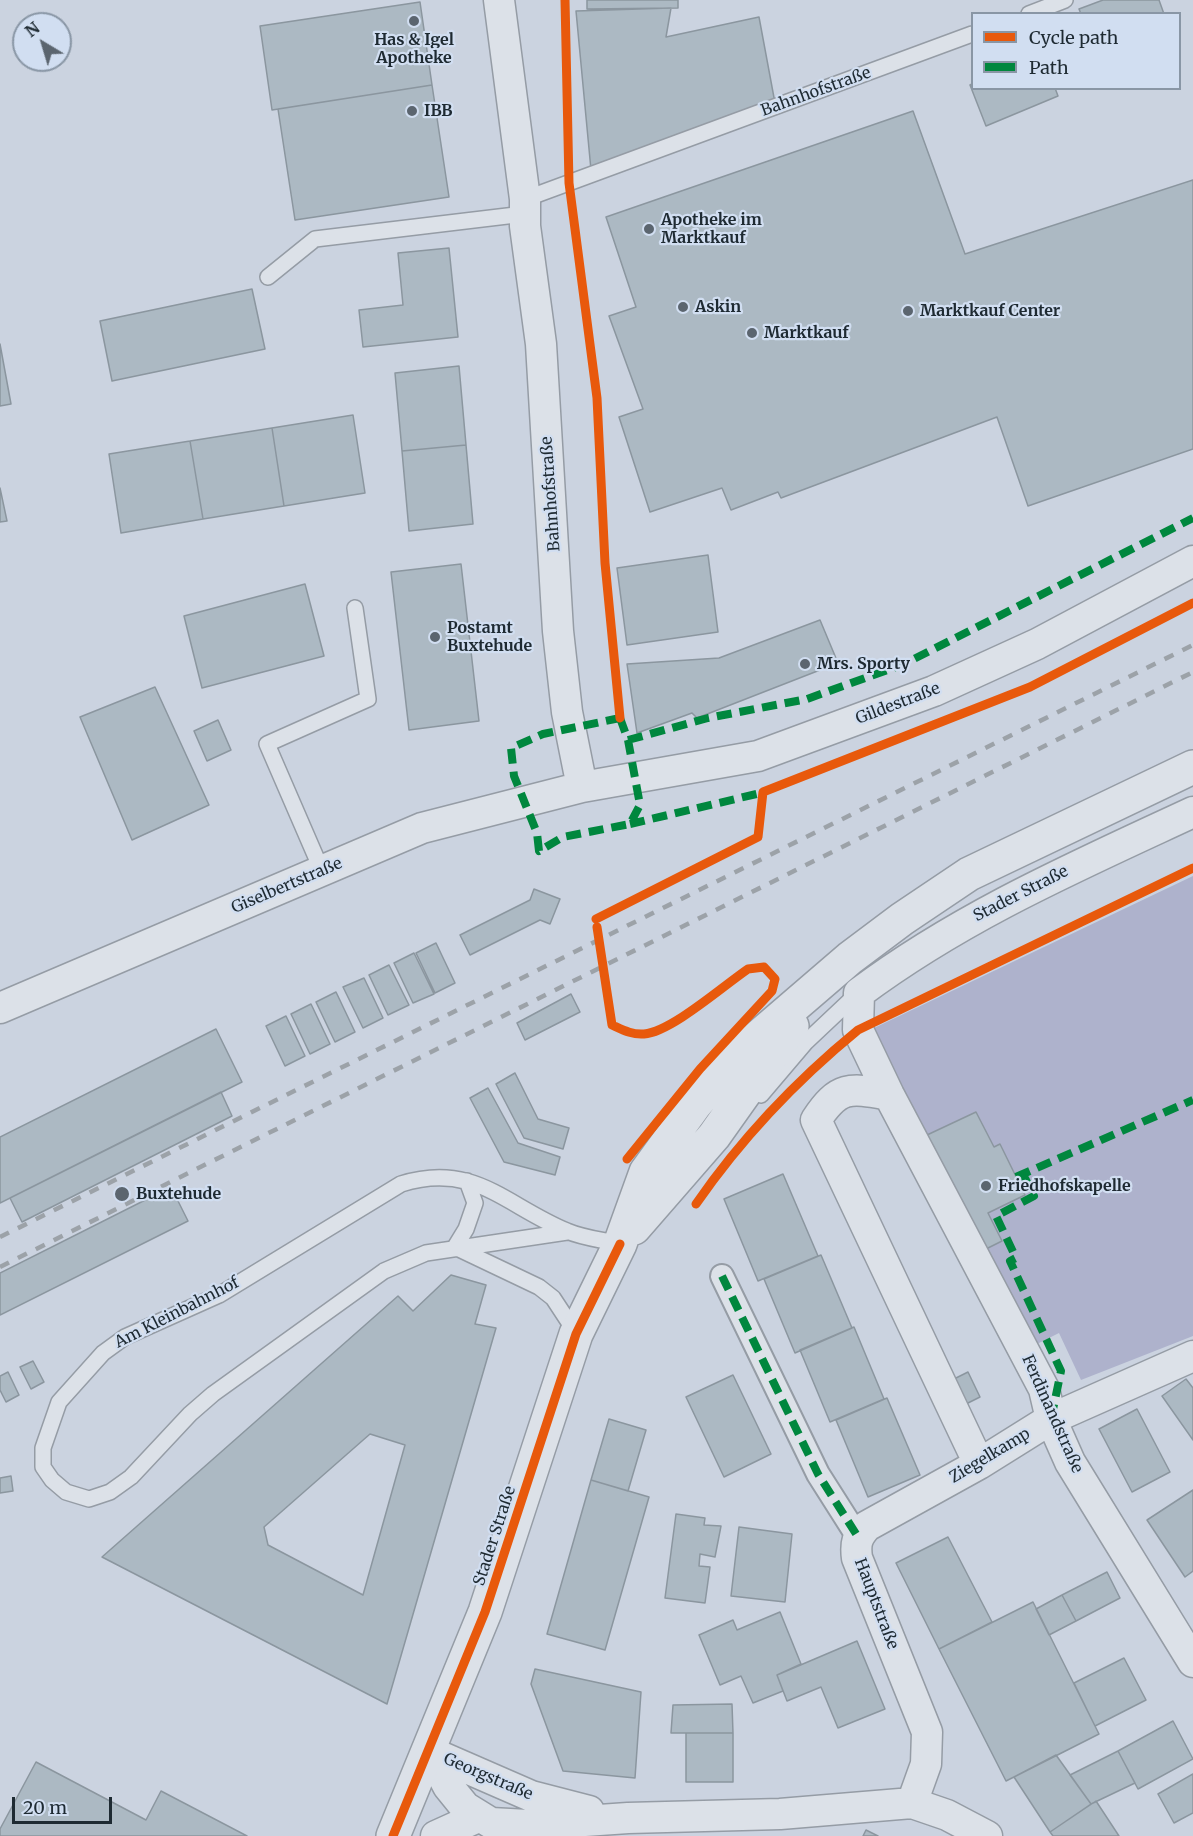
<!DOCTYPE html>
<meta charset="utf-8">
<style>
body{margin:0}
#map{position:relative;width:1193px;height:1836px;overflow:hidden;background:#cbd3e0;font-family:Merriweather,serif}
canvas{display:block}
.legend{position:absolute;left:971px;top:12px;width:210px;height:78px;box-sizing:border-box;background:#d1def1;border:2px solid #8996a5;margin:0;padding:8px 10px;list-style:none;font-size:18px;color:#1e2a32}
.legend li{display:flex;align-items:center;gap:12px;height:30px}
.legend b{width:30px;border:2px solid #8996a5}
.north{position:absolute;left:12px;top:12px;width:60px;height:60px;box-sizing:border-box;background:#d1def1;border:2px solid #8996a5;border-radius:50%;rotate:322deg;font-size:16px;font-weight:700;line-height:24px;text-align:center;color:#1e2a32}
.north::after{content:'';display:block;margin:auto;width:21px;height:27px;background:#5b656f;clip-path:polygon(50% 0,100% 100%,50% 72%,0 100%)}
.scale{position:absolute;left:12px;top:1797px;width:100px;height:27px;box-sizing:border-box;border:3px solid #1e2a32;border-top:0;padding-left:8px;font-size:18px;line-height:21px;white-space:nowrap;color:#1e2a32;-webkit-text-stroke:4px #d1def1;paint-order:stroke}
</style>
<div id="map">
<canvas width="1193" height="1836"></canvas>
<ul class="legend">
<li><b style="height:8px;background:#e8590c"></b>Cycle path</li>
<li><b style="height:8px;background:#00873e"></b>Path</li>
</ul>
<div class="north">N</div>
<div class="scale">20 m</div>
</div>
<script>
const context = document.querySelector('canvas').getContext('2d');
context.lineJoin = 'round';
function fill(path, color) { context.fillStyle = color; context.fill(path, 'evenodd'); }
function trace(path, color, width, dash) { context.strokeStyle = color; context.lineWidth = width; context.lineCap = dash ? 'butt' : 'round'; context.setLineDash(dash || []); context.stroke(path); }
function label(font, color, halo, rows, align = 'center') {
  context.font = font + ' Merriweather,serif'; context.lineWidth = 4.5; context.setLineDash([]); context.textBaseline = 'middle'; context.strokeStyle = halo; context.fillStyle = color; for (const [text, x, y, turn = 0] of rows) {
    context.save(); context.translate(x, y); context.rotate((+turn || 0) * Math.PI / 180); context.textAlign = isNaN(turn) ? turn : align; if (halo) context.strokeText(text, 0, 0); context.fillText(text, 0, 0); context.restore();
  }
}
const cemetery = new Path2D(`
 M1193,876V1336L1081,1380L1059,1333L1035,1345L872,1029Z`);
const building = new Path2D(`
 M587,0H678V8L587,9Z
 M1103,0H1159L1164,14H1081L1079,9Z
 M420,2L432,85L272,110L260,26Z
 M671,8L666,37L759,17L775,103L591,170L576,11Z
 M972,84V88H1055L1058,96L986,126L970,85Z
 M432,85L449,197L295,220L278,109Z
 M913,111L965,254L1193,180V449L1028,506L997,417L781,498L778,492L731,510L722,488L650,512L619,417L643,409L609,316L636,307L606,217Z
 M449,248L458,337L363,347L359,310L403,305L398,253Z
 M252,289L265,349L112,381L100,321Z
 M0,344L11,404L0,406Z
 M459,366L466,445L402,451L395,373Z
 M353,415L365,493L284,506L272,428Z
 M272,428L284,506L203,519L190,441Z
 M190,441L203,519L121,533L109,454Z
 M466,445L473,524L409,531L402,451Z
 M0,488L7,521L0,522Z
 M708,555L718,632L627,645L617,568Z
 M461,564L479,721L409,730L391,572Z
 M305,584L324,656L202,688L184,616Z
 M820,620L838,663L697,718L692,713L637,733L627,664L719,658Z
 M155,687L209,805L132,840L80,717Z
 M218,720L231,750L207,761L194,731Z
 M534,889L560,899L550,924L540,920L470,955L460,935L530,900Z
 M436,943L455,983L435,993L416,953Z
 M414,953L434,994L413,1003L394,963Z
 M389,965L409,1005L388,1015L369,975Z
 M364,978L383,1018L363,1028L343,987Z
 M336,992L355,1032L335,1042L316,1002Z
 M571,994L580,1012L525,1040L517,1023Z
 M311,1004L330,1044L310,1054L291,1014Z
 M286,1016L305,1056L285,1066L266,1026Z
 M216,1029L242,1082L0,1203V1137Z
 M515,1073L538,1119L569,1128L563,1149L524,1138L496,1084Z
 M488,1088L518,1143L560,1157L555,1175L504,1162L470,1098Z
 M221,1092L232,1116L22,1222L10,1198Z
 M976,1112L994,1147L1000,1144L1025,1195L988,1213L1002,1241L984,1250L927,1135Z
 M783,1174L818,1256L758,1281L724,1199Z
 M171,1187L188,1221L0,1315V1273Z
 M821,1255L852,1328L795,1353L764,1279Z
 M451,1275L486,1285L475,1324L496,1328L387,1704L102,1557L398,1296L413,1311ZM370,1434L405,1445L363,1595L268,1545L264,1527Z
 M854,1327L884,1399L830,1422L800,1350Z
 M33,1361L44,1382L31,1389L20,1367Z
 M8,1372L19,1395L6,1402L0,1390V1376Z
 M968,1372L980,1397L960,1407L948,1382Z
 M733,1375L771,1454L724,1477L686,1397Z
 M1186,1379L1193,1388V1440L1162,1396Z
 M887,1398L920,1475L868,1497L836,1420Z
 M1137,1409L1170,1472L1132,1492L1099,1429Z
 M609,1419L646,1430L628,1491L591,1480Z
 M11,1476L13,1491L0,1493V1478Z
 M591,1480L649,1497L605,1650L547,1634Z
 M1193,1490V1571L1185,1577L1147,1520Z
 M676,1514L705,1518L704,1525L721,1526L715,1557L700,1554L699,1566L710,1567L705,1603L665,1598Z
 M739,1527L792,1534L785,1602L731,1596Z
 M948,1537L992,1622L939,1649L896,1563Z
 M1107,1572L1120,1598L1076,1621L1062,1595Z
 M1062,1595L1076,1621L1049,1635L1036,1609Z
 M1033,1602L1099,1734L1006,1781L939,1649Z
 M780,1612L801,1664L777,1675L783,1691L753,1703L741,1676L720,1685L699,1635L733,1620L737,1630Z
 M857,1641L885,1709L838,1728L821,1687L787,1701L777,1675Z
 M1124,1658L1146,1700L1095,1726L1074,1683Z
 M535,1669L641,1692L635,1778L563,1771L531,1684Z
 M732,1704L733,1733H671L673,1705Z
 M1173,1721L1193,1759L1138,1789L1118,1751Z
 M686,1733H733V1782H686Z
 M1118,1751L1135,1783L1091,1804L1070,1775Z
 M1056,1755L1091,1804L1050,1832L1014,1777Z
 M36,1762L146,1820L161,1791L247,1836H0V1829Z
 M1193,1774V1813L1174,1823L1158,1794Z
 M1096,1801L1119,1836H1053L1050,1832Z
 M866,1830L878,1836H863Z`);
const service = new Path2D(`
 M1029,14L1065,0
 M525,199L972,34
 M268,277L315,239L524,214
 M322,871L267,744L368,699L355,608
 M761,1095L806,1042L858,993
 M567,1232L426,1253L384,1271L213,1394L190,1414L131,1477L110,1492L89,1499L66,1492L52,1480L43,1467V1448L59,1402L103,1353L125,1337L219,1295L401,1184C474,1161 506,1206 567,1231C583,1238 603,1240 620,1244
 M455,1247L539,1287L553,1298L576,1333
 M455,1247L466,1229L475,1203L467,1181`);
const pedestrian = new Path2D(`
 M722,1276L818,1474L858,1537`);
const minor = new Path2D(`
 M499,0L525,199V226L541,344L558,631L567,712L582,787
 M1193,812C1077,866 962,916 859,993L858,1030L889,1095L1044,1389L1051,1419L1070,1462L1193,1662
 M0,1008L422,828L582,787L758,756L934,691L1037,644L1193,561
 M889,1095C850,1088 839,1085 816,1120L979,1464
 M430,1752L448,1786L465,1807L491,1823L528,1825L628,1818L780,1814L912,1803L947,1815L987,1836
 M430,1752L531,1796L589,1811
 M912,1803L926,1764L927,1732L857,1558C855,1543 857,1537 867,1526L979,1464L1051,1419L1193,1356
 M436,1836L478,1817`);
const tertiary = new Path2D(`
 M634,1228L714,1136L792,1026
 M393,1836L485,1612L576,1334L620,1244L646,1172L694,1106L736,1056L850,958L902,919L969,874L1193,767`);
const rail = new Path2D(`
 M0,1237L1193,645
 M0,1267L1193,672`);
const quiet = new Path2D(`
 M620,718L628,740L640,805L630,824L563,837L539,851L537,833L514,776L511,748L543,734Z
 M628,740L708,718L807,699L904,664L1193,518
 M630,824L765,792
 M1023,1174L1034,1196L996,1216L1016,1258L1010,1261L1061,1371L1051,1419
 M1016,1177L1193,1100
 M722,1276L818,1474L858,1537`);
const cycleway = new Path2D(`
 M565,0L569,183L597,398L605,563L620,718
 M596,919L758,837L763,792L1030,687L1193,603
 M597,927L612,1025C623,1030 632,1035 644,1034C671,1032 723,986 748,969L764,967L775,979L772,991L700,1069L627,1159
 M696,1204C741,1139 797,1080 858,1030L1193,868
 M393,1836L485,1612L576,1334L620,1244`);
const markers = [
 [414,21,6,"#5b656f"],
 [412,111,6,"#5b656f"],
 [649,229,6,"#5b656f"],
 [683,307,6,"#5b656f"],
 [908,311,6,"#5b656f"],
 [752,333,6,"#5b656f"],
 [435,637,6,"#5b656f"],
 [805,664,6,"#5b656f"],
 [986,1186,6,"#5b656f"],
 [122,1194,8,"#5b656f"]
];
const poiNames = [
 ["Has & Igel",414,40,"center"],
 ["Apotheke",414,58,"center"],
 ["IBB",424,111],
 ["Apotheke im",661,220],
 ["Marktkauf",661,238],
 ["Askin",695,307],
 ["Marktkauf Center",920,311],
 ["Marktkauf",764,333],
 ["Postamt",447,628],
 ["Buxtehude",447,646],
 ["Mrs. Sporty",817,664],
 ["Friedhofskapelle",998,1186],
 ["Buxtehude",136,1194]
];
const streetNames = [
 ["Bahnhofstraße",816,92,-20],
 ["Bahnhofstraße",551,494,-94],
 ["Gildestraße",898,704,-21],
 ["Giselbertstraße",287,886,-23],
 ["Stader Straße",1021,894,-27],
 ["Am Kleinbahnhof",177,1313,-27],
 ["Ferdinandstraße",1052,1414,66],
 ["Ziegelkamp",990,1456,-31],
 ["Stader Straße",495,1536,-72],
 ["Hauptstraße",876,1604,69],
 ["Georgstraße",488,1777,23]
];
fill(cemetery, '#aeb2cc');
fill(building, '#acb9c3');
trace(building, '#8b969f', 1.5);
trace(service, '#959ca5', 18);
trace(pedestrian, '#959ca5', 26);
trace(minor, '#959ca5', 33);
trace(tertiary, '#959ca5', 36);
trace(service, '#dce1e8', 15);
trace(pedestrian, '#dce1e8', 22);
trace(minor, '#dce1e8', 30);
trace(tertiary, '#dce1e8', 33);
trace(rail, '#9ca2a8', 4.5, [10, 10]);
trace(quiet, '#00873e', 8, [15, 8]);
trace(cycleway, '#e8590c', 9);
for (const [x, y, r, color] of markers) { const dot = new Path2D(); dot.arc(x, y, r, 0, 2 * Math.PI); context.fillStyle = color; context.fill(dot); trace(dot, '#d1def1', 2); }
label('bold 16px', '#1e2a32', '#d1def1', poiNames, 'left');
label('16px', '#1e2a32', '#d1def1', streetNames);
</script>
